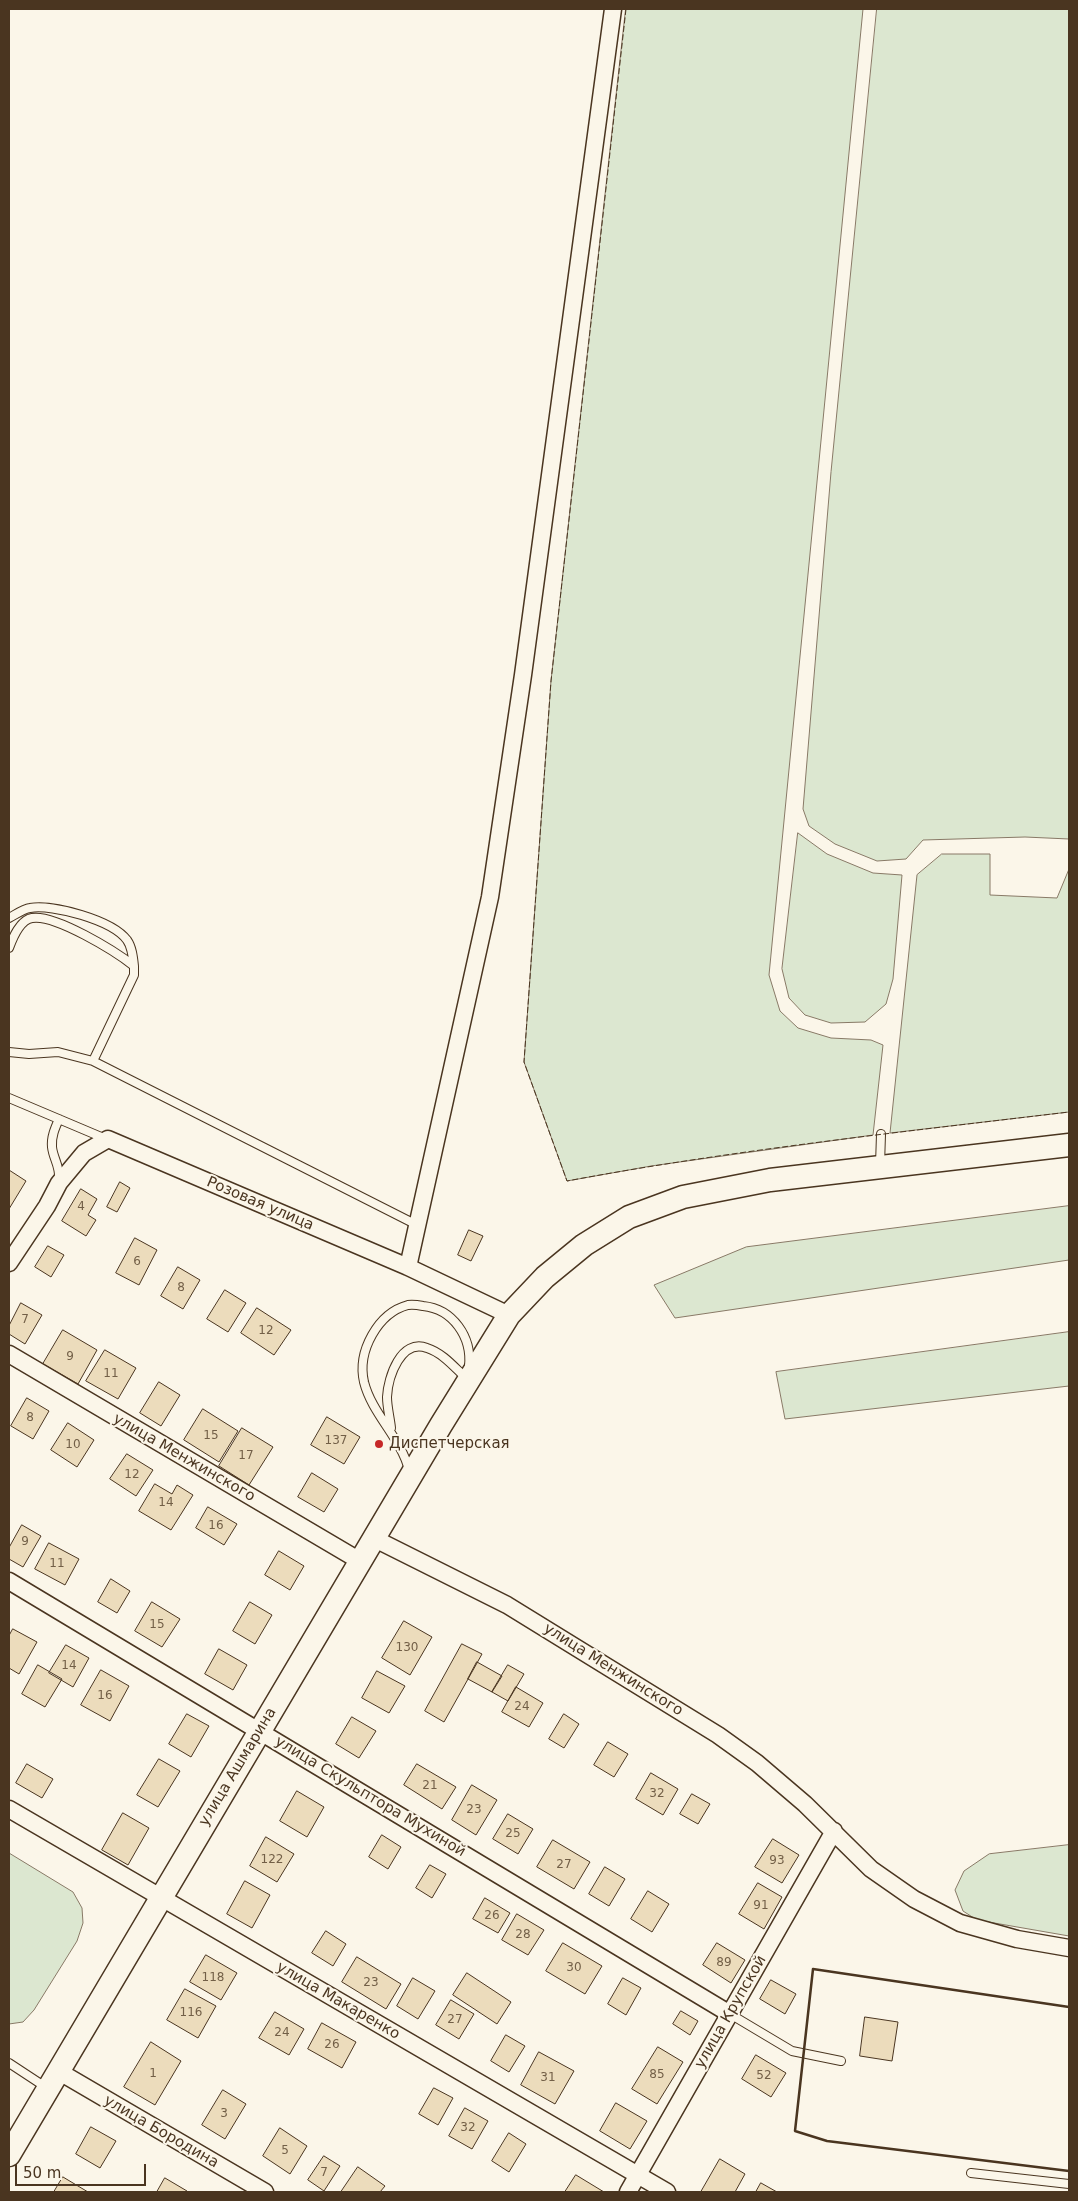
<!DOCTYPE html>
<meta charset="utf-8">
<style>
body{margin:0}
#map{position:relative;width:1078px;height:2201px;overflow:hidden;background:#fbf6e9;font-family:"DejaVu Sans",sans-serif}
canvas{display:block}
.frame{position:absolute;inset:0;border:10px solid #4a3520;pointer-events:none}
.scale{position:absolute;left:15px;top:2164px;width:131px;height:22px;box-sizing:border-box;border:2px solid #4a3520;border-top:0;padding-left:6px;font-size:15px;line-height:18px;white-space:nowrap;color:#4a3520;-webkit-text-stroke:4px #fbf6e9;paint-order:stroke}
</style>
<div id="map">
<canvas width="1078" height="2201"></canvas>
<div class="frame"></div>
<div class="scale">50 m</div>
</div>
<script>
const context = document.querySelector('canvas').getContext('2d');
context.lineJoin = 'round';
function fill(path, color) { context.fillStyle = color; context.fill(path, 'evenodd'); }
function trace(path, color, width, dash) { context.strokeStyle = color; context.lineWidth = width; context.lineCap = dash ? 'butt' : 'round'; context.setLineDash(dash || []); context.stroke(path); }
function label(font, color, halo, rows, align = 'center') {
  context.font = font + ' "DejaVu Sans",sans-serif'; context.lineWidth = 4; context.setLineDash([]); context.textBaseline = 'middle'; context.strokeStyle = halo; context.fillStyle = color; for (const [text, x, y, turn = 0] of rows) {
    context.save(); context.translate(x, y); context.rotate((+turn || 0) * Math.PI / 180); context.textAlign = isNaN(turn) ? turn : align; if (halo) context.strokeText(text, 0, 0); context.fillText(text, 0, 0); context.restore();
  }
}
const green = new Path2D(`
 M626,9H863L769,975L780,1011L798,1028L831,1038L871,1040L883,1045L873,1135L651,1166L567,1181L524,1062L551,681Z
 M877,9H1069V839L1025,837L923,840L906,859L877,861L835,844L809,826L803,809L831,472Z
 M798,833L827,854L873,873L902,875L893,979L886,1004L865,1022L831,1023L805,1015L789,998L782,969Z
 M942,854H990V895L1057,898L1069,869V1112L890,1133L917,875Z
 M1069,1206V1260L675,1318L654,1285L746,1247Z
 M1069,1332V1386L785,1419L776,1372Z
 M1069,1845V1936L977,1920L963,1911L955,1890L964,1871L989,1854Z
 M9,1853L73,1892L82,1908L83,1923L77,1941L34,2010L23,2022L9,2024Z`);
const building = new Path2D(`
 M9,1170L26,1181L9,1209Z
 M120,1182L130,1188L117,1212L107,1207Z
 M81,1189L97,1199L88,1215L96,1220L86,1236L62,1221Z
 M469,1230L483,1236L471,1261L458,1255Z
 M135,1238L157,1250L139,1285L116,1273Z
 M48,1246L64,1255L51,1277L35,1267Z
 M178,1267L200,1280L183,1309L161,1296Z
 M225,1290L246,1303L228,1332L207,1319Z
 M21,1303L42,1315L25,1344L9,1334V1326Z
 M257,1308L291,1330L274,1355L241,1333Z
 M63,1330L97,1350L78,1384L43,1364Z
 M105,1350L136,1368L118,1399L86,1381Z
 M159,1382L180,1395L161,1426L140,1413Z
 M27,1398L49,1411L33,1439L11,1426Z
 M203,1409L238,1431L219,1462L184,1440Z
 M327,1417L360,1437L344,1464L311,1445Z
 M68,1423L94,1440L77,1467L51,1450Z
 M242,1428L273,1447L249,1485L219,1466Z
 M127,1454L153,1470L136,1496L110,1479Z
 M312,1473L338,1489L324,1512L298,1497Z
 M155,1484L172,1494L177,1485L193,1495L171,1530L139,1511Z
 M208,1507L237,1524L224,1545L196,1528Z
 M22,1525L41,1536L23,1567L9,1559V1548Z
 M49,1543L79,1559L65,1585L35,1569Z
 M279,1551L304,1566L290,1590L265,1575Z
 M111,1579L130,1591L117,1613L98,1602Z
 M152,1602L180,1619L162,1647L135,1631Z
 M250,1602L272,1615L255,1644L233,1631Z
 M404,1621L432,1637L410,1675L382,1658Z
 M13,1629L37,1642L19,1674L9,1668V1636Z
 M462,1644L482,1654L444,1722L425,1711Z
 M66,1645L89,1658L73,1687L49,1673Z
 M219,1649L247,1665L233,1690L205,1674Z
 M477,1662L502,1676L492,1692L468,1679Z
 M38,1665L62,1679L45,1707L22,1694Z
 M508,1665L524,1674L508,1701L492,1692Z
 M101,1670L129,1686L110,1721L81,1705Z
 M377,1671L405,1686L389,1713L362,1698Z
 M516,1687L543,1703L529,1727L502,1712Z
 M187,1714L209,1726L191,1757L169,1744Z
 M564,1714L579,1724L564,1748L549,1739Z
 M352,1717L376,1731L359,1758L336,1744Z
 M608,1742L628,1754L614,1777L594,1765Z
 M159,1759L180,1771L158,1807L137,1795Z
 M27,1764L53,1779L42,1798L16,1783Z
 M417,1764L456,1787L442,1809L404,1785Z
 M651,1773L678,1789L663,1815L636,1799Z
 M472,1785L497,1800L476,1835L452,1820Z
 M297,1791L324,1807L307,1837L280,1821Z
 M692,1794L710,1804L698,1824L680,1814Z
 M123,1813L149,1828L128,1865L102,1850Z
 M508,1814L533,1829L518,1854L493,1839Z
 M382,1835L401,1847L388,1869L369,1857Z
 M266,1837L294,1854L277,1882L250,1866Z
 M773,1839L799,1855L782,1883L755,1867Z
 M553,1840L590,1862L574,1889L537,1867Z
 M430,1865L446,1874L432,1898L416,1888Z
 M605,1867L625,1879L609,1906L589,1894Z
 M245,1881L270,1895L252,1928L227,1914Z
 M758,1883L782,1897L764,1929L739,1914Z
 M648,1891L669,1904L652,1932L631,1919Z
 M485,1898L510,1913L498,1933L473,1919Z
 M517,1914L544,1930L528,1955L502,1940Z
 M326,1931L346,1944L333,1966L312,1953Z
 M563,1943L602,1966L585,1994L546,1971Z
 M717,1943L745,1960L731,1983L703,1965Z
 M206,1955L237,1973L221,2000L190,1982Z
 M357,1957L401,1984L386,2009L342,1982Z
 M467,1973L511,2002L497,2024L453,1995Z
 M413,1978L435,1991L418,2019L397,2006Z
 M623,1978L641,1988L626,2015L608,2004Z
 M771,1980L796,1994L785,2014L760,1999Z
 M185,1989L216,2006L198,2038L167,2020Z
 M451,2000L474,2014L459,2039L436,2025Z
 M681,2011L698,2021L690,2035L673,2024Z
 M275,2012L304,2029L289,2055L259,2038Z
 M865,2017L898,2022L892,2061L860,2056Z
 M322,2023L356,2042L342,2068L308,2049Z
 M506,2035L525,2046L509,2072L491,2061Z
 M151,2042L181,2061L155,2105L124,2087Z
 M658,2047L683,2062L657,2104L632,2089Z
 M539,2052L574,2071L555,2104L521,2085Z
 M756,2055L786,2073L771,2097L742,2079Z
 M434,2088L453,2098L438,2125L419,2114Z
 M223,2090L246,2104L225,2139L202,2125Z
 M616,2103L647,2121L630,2149L600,2131Z
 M465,2108L488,2121L472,2149L449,2136Z
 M91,2127L116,2141L100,2168L76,2154Z
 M280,2128L307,2146L290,2174L263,2156Z
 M509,2133L526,2144L509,2172L492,2161Z
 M324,2156L340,2166L324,2191L308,2180Z
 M720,2159L745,2174L735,2192H701Z
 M358,2167L385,2186L380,2192H341Z
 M576,2175L604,2192H565Z
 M63,2177L88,2192H54Z
 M165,2178L187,2191L186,2192H157Z
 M761,2183L777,2192H756Z`);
const lane = new Path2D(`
 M9,918C15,915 23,909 30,908C53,904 112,920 127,940C132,947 133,957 134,966
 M9,948C13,937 20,920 32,918C55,914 115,951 134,966V975L93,1061
 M9,1052L29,1054L58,1052L93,1061L417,1225
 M9,1098L106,1139
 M59,1119C55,1128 51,1137 52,1147C53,1158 60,1166 59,1178
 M880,1165L881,1134
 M391,1428C390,1418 387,1407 387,1397C388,1377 401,1338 427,1348C443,1353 455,1368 467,1379
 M409,1470C401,1438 372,1414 364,1382C357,1351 378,1313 408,1305C413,1304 418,1305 423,1306C453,1309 472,1337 469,1366
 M730,2014L792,2051L841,2061
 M9,2063L47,2088
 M971,2173L1069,2184`);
const street = new Path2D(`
 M9,1263L47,1206L59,1183L84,1153L108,1139L408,1267L509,1315
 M408,1267L490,897L523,675L613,9
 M9,1354L360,1561
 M373,1538L507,1605L718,1735L757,1763L805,1804L871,1869L914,1899L960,1923L1017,1939L1069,1948
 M9,1581L730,2014
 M9,1809L667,2192
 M58,2071L265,2192
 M628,2192L834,1831`);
const secondary = new Path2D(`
 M9,2155L441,1425L509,1315L545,1277L584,1245L629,1217L683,1197L770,1180L1069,1145`);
const fence = new Path2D(`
 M626,9L551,681L524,1062L567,1181C733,1150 902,1132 1069,1112`);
const wall = new Path2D(`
 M1069,2007L813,1969L795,2131L827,2141L1069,2171`);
const markers = [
 [379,1444,5,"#c62828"]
];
const numberNames = [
 ["4",81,1207],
 ["6",137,1262],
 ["8",181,1288],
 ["7",25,1320],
 ["12",266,1331],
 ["9",70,1357],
 ["11",111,1374],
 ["8",30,1418],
 ["15",211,1436],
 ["137",336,1441],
 ["10",73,1445],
 ["17",246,1456],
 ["12",132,1475],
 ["14",166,1503],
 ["16",216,1526],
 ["9",25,1542],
 ["11",57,1564],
 ["15",157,1625],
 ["130",407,1648],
 ["14",69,1666],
 ["16",105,1696],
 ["24",522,1707],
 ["21",430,1786],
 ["32",657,1794],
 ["23",474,1810],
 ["25",513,1834],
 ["122",272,1860],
 ["93",777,1861],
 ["27",564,1865],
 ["91",761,1906],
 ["26",492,1916],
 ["28",523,1935],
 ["89",724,1963],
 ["30",574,1968],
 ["118",213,1978],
 ["23",371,1983],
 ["116",191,2013],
 ["27",455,2020],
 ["24",282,2033],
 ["26",332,2045],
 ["1",153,2074],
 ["85",657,2075],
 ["52",764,2076],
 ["31",548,2078],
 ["3",224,2114],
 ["32",468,2128],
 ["5",285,2151],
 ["7",324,2173]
];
const streetNames = [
 ["Розовая улица",260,1204,23],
 ["улица Менжинского",184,1458,30],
 ["улица Менжинского",613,1670,32],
 ["улица Ашмарина",238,1767,-59],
 ["улица Скульптора Мухиной",370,1797,31],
 ["улица Макаренко",338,2001,30],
 ["улица Крупской",731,2012,-60],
 ["улица Бородина",161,2132,30]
];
const poiNames = [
 ["Диспетчерская",389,1444]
];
fill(green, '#dce7d0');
trace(green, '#887966', 1);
fill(building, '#ecdcbc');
trace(building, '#4a3520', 1);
trace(lane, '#4a3520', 10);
trace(street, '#4a3520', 19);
trace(secondary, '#4a3520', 25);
trace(lane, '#fbf6e9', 8);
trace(street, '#fbf6e9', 16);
trace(secondary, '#fbf6e9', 22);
trace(fence, '#4a3520', 1, [6, 2.5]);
trace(wall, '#4a3520', 2.5);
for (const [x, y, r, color] of markers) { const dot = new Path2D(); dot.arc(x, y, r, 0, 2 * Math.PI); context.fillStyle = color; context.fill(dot); trace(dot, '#fbf6e9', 2); }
label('12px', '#725f47', null, numberNames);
label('15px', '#4a3520', '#fbf6e9', streetNames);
label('15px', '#4a3520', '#fbf6e9', poiNames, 'left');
</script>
